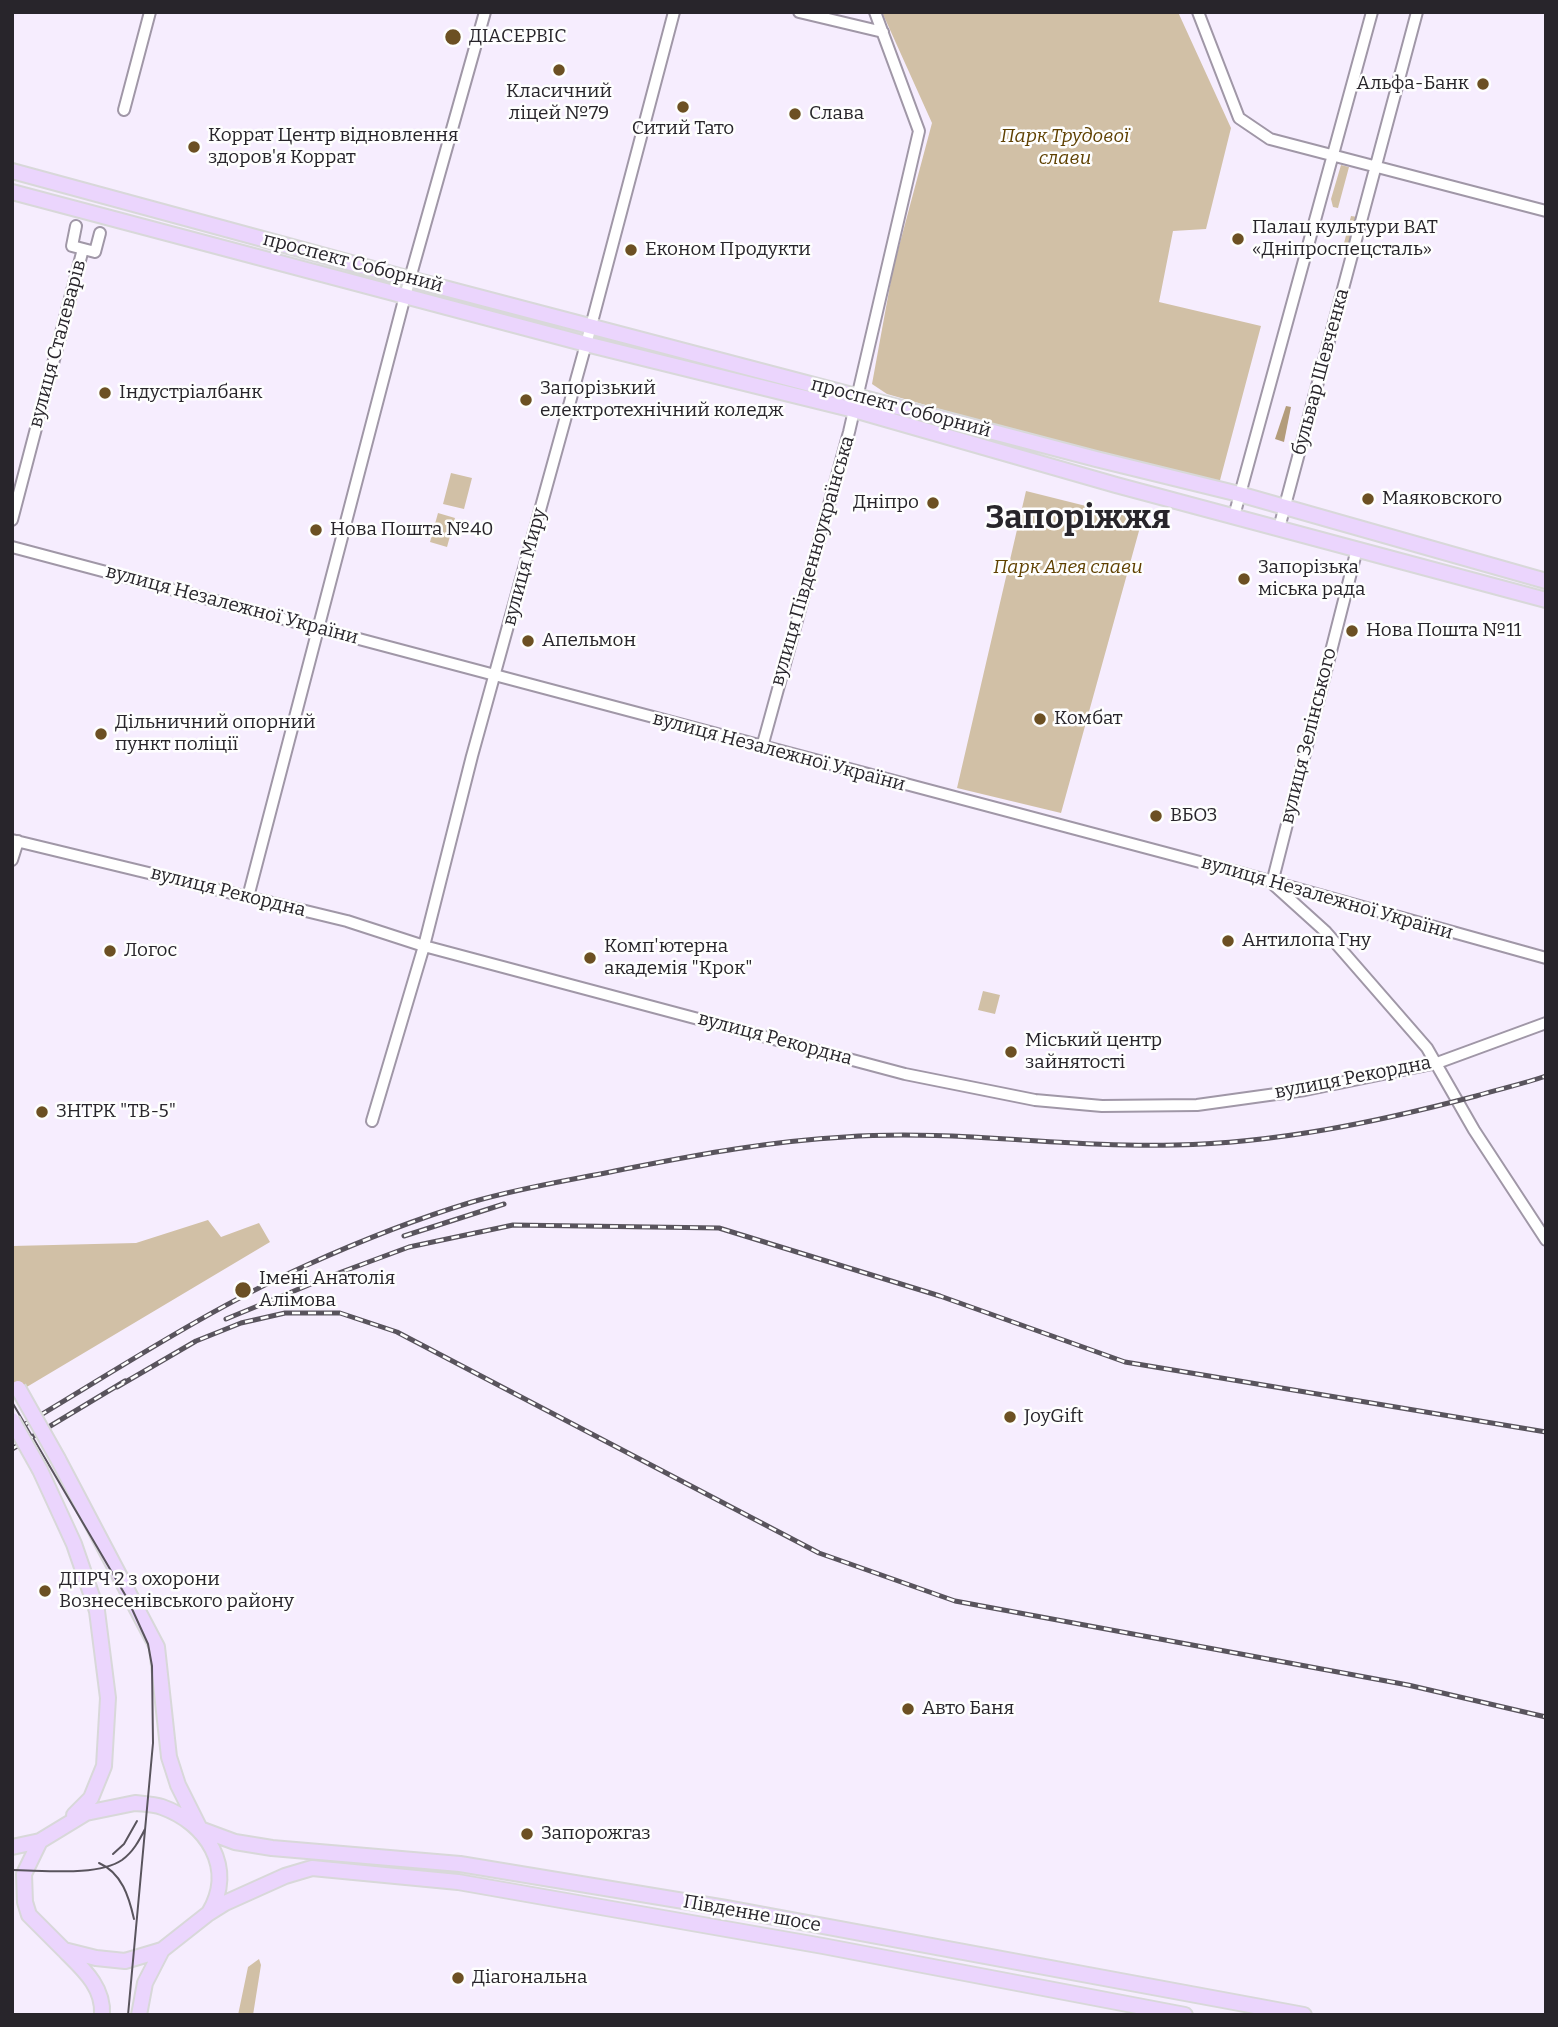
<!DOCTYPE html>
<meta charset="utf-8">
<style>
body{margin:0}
#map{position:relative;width:1558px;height:2027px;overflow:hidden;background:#f6edfe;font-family:Bitter,serif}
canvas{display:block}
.frame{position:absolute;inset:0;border:14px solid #28252b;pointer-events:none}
</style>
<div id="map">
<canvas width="1558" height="2027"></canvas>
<div class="frame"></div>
</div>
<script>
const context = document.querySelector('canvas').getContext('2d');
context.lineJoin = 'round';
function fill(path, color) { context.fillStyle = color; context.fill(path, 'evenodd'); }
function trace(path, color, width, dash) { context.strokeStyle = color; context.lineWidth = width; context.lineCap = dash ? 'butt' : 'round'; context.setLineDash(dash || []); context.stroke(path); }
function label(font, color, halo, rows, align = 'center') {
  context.font = font + ' Bitter,serif'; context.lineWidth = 5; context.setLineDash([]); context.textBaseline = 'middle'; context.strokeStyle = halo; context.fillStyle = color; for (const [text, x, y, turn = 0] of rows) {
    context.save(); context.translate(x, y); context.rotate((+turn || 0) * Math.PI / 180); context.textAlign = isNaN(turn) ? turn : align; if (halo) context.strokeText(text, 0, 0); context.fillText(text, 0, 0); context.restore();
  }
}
const green = new Path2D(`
 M882,12H1178L1231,128L1206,229L1173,231L1159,302L1261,326L1219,484L1097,454L887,394L872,384L893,269L932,123Z
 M1341,165L1349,167L1338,208L1333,207L1331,199Z
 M1351,216L1358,217L1349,247H1343Z
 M451,473L472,478L464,509L443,504Z
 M1026,491L1142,520L1061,813L957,788Z
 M438,513L455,518L447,547L430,542Z
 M983,991L1000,995L995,1014L978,1010Z
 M208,1220L221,1237L259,1223L270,1242L20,1391L12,1380V1246L136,1243Z
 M259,1959L261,1965L253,2015H238L248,1967Z`);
const water = new Path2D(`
 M1286,406L1291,407L1284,442L1275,439Z`);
const minor = new Path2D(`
 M799,12L883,32
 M1198,12L1239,118L1270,139L1546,211
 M124,110L150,12
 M76,226L72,246L95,252L100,233
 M1234,516L1372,12
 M12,520L83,249
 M1279,528L1417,12
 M12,547L1230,870L1546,958
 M762,747L849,432L919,131L875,12
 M12,840L347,921L424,946L905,1074L1035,1100L1102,1106L1197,1105L1305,1090L1437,1063L1546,1023
 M12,860L18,841
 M1272,883L1357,549
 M1274,885L1326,932L1427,1048L1474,1130L1546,1240
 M248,897L405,296L485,12
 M372,1121L424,946L472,756L591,326L674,12`);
const major = new Path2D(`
 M12,171L410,279L1096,459L1239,494L1546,581
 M12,192L586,344L854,410L1116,485L1546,600
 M58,1459L157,1647L169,1757L178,1785L200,1829L235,1842L272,1848L460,1864L726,1908L1304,2015
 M40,1470L74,1544L97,1611L108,1698L104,1766L91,1798L74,1815
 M135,1803C144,1804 153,1804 162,1807C207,1823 236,1868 209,1913L162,1950L125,1961L96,1958L64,1950L29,1915L25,1902L24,1874L40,1841L86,1813Z
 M12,1847L40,1841
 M209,1913L225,1903L285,1876L312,1868L458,1882L823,1946L1185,2015
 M65,1951C83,1969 104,1987 102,2015
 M139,2015L145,1983L162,1950`);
const tram = new Path2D(`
 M12,1402L127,1598L148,1644L152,1666L153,1743L128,2015
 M113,1854L124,1844L137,1821
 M99,1863C122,1873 129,1897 134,1919
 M12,1870C42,1870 97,1877 122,1860C133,1852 139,1841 145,1829`);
const rail = new Path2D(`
 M404,1236L504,1204
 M226,1319L328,1277L409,1247L513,1225L719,1228L940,1296L1125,1362L1546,1432
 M117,1387L196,1341L241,1323L285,1313H340L397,1332L819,1553L955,1601L1408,1685L1546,1717
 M12,1432C109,1375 204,1311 307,1265C360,1241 416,1219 472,1202C523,1187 577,1179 630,1168C701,1154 772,1141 845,1137C954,1129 1065,1148 1175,1145C1277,1143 1377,1122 1476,1096C1499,1089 1523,1084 1546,1076
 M12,1449L125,1381`);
const majorBridge = new Path2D(`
 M18,1388L58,1459
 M12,1420L40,1470`);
const markers = [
 [453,37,9,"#6c5023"],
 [559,70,7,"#6c5023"],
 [1483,84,7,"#6c5023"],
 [683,107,7,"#6c5023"],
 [795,114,7,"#6c5023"],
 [194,147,7,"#6c5023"],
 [1238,239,7,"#6c5023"],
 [631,250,7,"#6c5023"],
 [105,393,7,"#6c5023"],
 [526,400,7,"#6c5023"],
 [1368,499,7,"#6c5023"],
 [933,503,7,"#6c5023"],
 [316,530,7,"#6c5023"],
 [1244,579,7,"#6c5023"],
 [1352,631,7,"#6c5023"],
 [528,641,7,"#6c5023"],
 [1040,719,7,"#6c5023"],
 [101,734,7,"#6c5023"],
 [1156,816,7,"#6c5023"],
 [1228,941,7,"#6c5023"],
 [110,951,7,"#6c5023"],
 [590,958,7,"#6c5023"],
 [1011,1052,7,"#6c5023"],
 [42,1112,7,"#6c5023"],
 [243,1290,9,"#6c5023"],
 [1010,1417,7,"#6c5023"],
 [45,1591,7,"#6c5023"],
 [908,1709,7,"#6c5023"],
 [527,1834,7,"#6c5023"],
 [458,1978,7,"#6c5023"]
];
const poiNames = [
 ["ДІАСЕРВІС",469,37],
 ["Альфа-Банк",1469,84,"right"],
 ["Класичний",559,92,"center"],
 ["ліцей №79",559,114,"center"],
 ["Слава",809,114],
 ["Ситий Тато",683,129,"center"],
 ["Коррат Центр відновлення",208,136],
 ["здоров'я Коррат",208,158],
 ["Палац культури ВАТ",1252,228],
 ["«Дніпроспецсталь»",1252,250],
 ["Економ Продукти",645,250],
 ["Запорізький",540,389],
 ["електротехнічний коледж",540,411],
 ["Індустріалбанк",119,393],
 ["Маяковского",1382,499],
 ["Дніпро",919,503,"right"],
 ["Нова Пошта №40",330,530],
 ["Запорізька",1258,568],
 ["міська рада",1258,590],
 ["Нова Пошта №11",1366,631],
 ["Апельмон",542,641],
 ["Комбат",1054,719],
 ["Дільничний опорний",115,723],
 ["пункт поліції",115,745],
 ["ВБОЗ",1170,816],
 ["Антилопа Гну",1242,941],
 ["Комп'ютерна",604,947],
 ["академія \"Крок\"",604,969],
 ["Логос",124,951],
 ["Міський центр",1025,1041],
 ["зайнятості",1025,1063],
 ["ЗНТРК \"ТВ-5\"",56,1112],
 ["Імені Анатолія",259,1279],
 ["Алімова",259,1301],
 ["JoyGift",1024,1417],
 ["ДПРЧ 2 з охорони",59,1580],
 ["Вознесенівського району",59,1602],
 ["Авто Баня",922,1709],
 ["Запорожгаз",541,1834],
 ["Діагональна",472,1978]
];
const parkNames = [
 ["Парк Трудової",1065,137],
 ["слави",1065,159],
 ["Парк Алея слави",1068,568]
];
const streetNames = [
 ["проспект Соборний",353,263,15],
 ["вулиця Сталеварів",58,344,-75],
 ["бульвар Шевченка",1321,372,-75],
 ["проспект Соборний",901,408,15],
 ["вулиця Південноукраїнська",813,561,-74],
 ["вулиця Миру",525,567,-75],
 ["вулиця Незалежної України",232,605,15],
 ["вулиця Зелінського",1309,736,-76],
 ["вулиця Незалежної України",779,752,15],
 ["вулиця Рекордна",228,892,14],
 ["вулиця Незалежної України",1327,898,16],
 ["вулиця Рекордна",775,1039,15],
 ["вулиця Рекордна",1353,1078,-11],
 ["Південне шосе",752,1914,10]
];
const townNames = [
 ["Запоріжжя",1078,519]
];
fill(green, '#d1c0a6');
fill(water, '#b39c7a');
trace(minor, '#a097a7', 14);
trace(major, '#d8d8d9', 18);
trace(minor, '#fff', 10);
trace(major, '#ebd5fd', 14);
trace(tram, '#59545d', 2);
trace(rail, '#59545d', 5);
trace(rail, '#fefefe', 2.5, [8]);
trace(majorBridge, '#d8d8d9', 18, []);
trace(majorBridge, '#ebd5fd', 14);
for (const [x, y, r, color] of markers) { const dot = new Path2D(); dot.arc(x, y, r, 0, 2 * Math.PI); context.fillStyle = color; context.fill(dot); trace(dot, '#fefefe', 2.5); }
label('19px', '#28252b', '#fefefe', poiNames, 'left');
label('italic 19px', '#5f4000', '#fefefe', parkNames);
label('19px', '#28252b', '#fefefe', streetNames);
label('bold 33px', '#28252b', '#fefefe', townNames);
</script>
